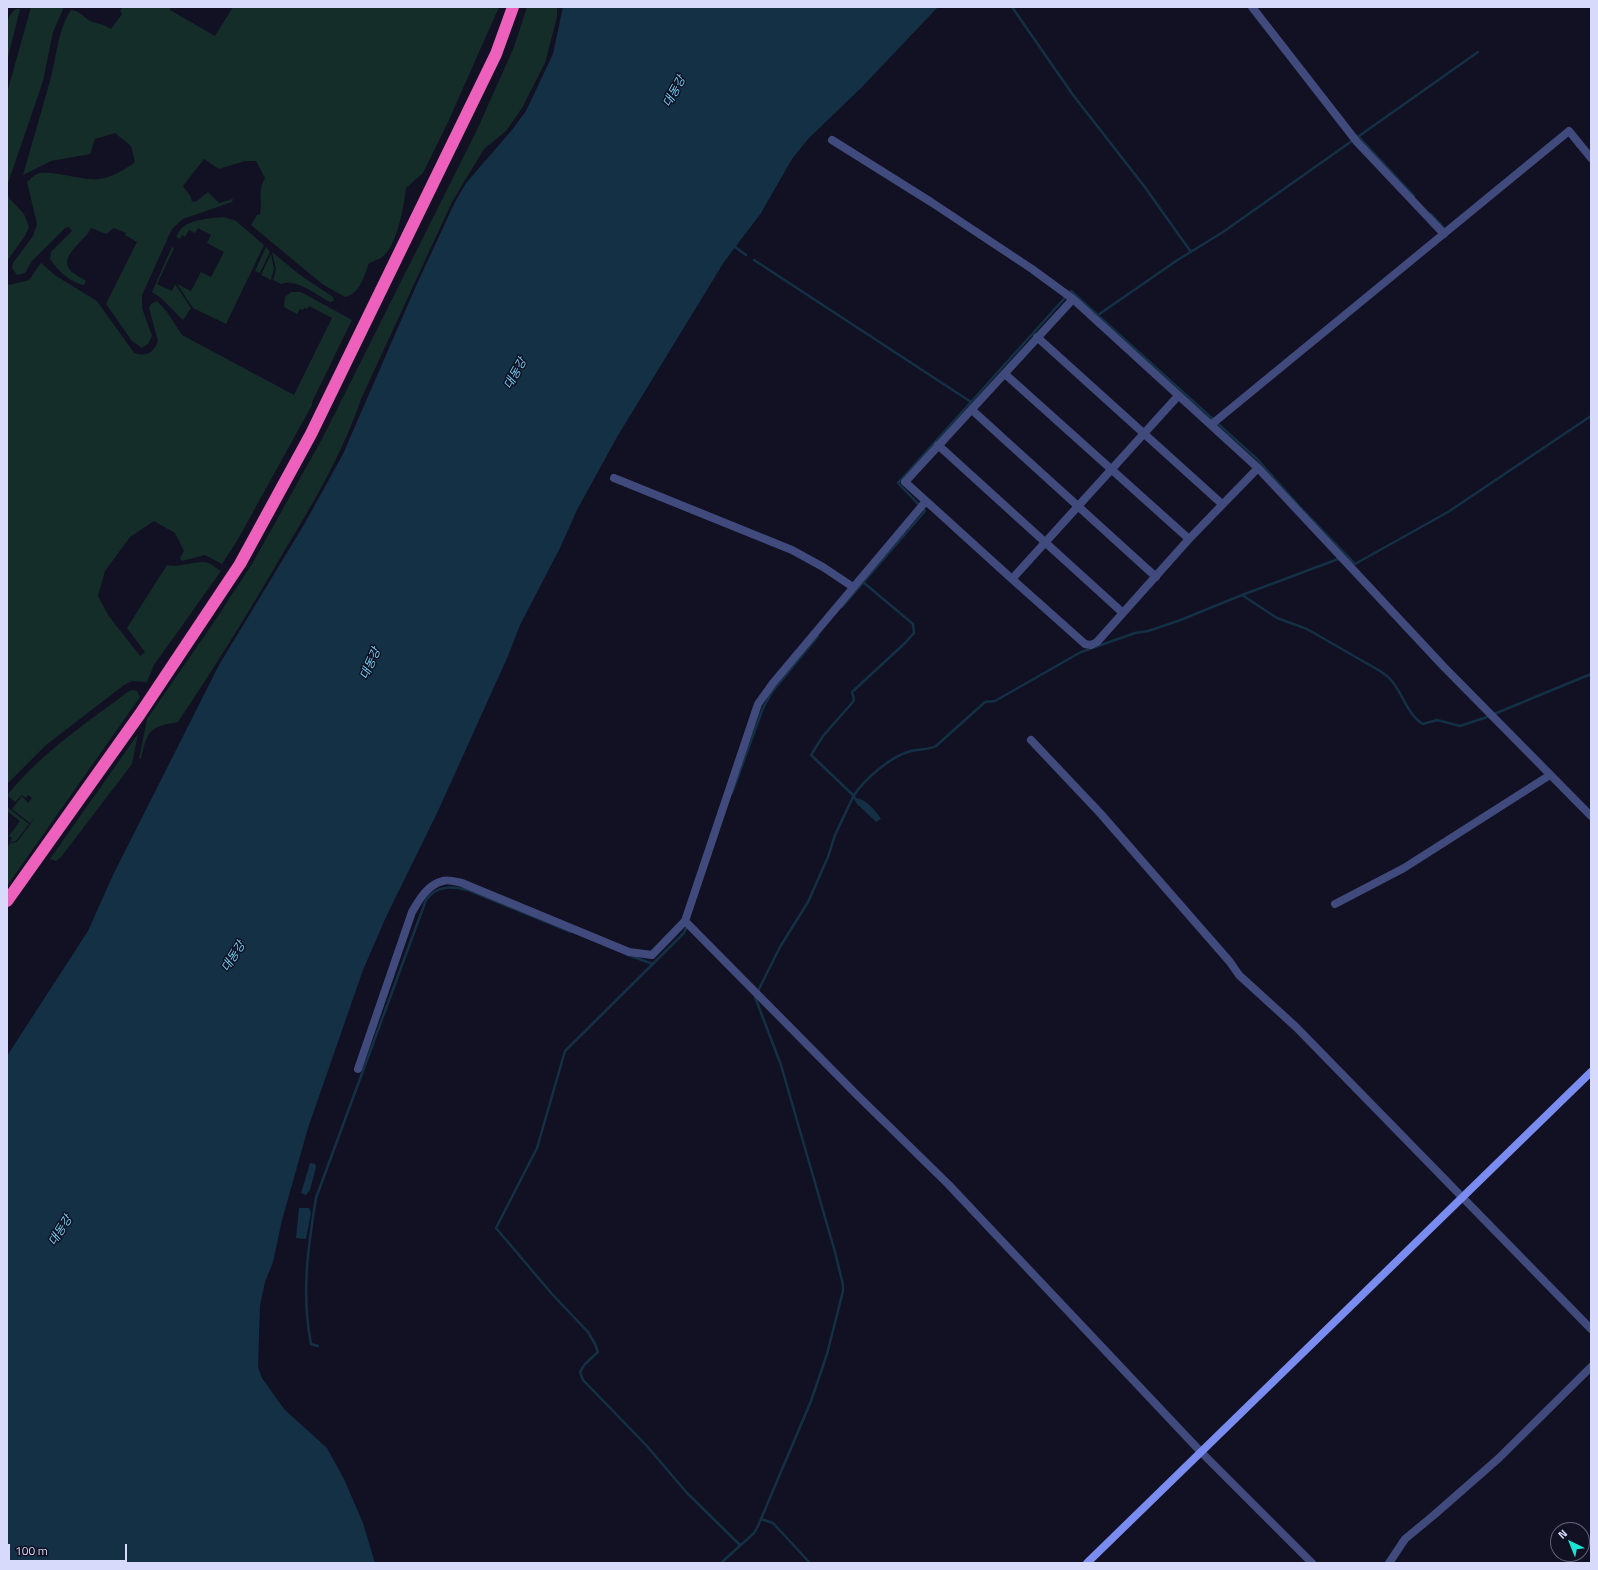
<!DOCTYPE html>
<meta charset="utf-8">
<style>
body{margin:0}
#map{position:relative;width:1598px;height:1570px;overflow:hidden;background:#111123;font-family:"Titillium Web",sans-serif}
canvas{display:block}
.frame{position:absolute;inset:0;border:8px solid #d8dafb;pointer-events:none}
.north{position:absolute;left:1550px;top:1522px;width:40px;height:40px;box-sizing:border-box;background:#111123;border:1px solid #616179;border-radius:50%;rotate:317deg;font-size:11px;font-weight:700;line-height:16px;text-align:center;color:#d8dafb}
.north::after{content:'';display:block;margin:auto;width:14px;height:18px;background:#1ae5d4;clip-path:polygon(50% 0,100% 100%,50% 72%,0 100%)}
.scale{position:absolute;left:8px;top:1544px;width:119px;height:18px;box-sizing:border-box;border:2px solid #d8dafb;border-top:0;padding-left:5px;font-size:12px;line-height:14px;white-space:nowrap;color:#d8dafb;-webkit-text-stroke:3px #111123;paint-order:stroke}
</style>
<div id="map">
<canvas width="1598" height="1570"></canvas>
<div class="frame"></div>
<div class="north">N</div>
<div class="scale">100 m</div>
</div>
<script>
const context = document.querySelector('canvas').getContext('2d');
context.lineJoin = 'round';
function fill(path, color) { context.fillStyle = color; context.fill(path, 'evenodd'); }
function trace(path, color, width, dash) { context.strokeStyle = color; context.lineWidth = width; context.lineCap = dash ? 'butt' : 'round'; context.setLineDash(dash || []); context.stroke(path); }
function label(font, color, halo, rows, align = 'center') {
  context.font = font + ' "Titillium Web","Noto Sans KR",sans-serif'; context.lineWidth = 3; context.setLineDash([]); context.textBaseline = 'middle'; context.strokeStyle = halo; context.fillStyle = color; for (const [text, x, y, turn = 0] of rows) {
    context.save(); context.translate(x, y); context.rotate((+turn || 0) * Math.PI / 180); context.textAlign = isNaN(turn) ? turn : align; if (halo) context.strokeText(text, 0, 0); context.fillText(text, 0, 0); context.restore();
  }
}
const green = new Path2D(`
 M31,7H64L53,32L43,81L7,186V93Z
 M123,7H171L170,10L215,36L233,7H499L448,122L423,173L406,188C404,206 397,247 381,258C377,260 373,261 369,263C364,276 360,294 345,297L324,285L304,269L251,225L257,215L260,214C263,199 257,192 265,178L256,161H245L219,169L204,159L183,186L191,197L192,202L197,201L208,192L219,203L233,199L232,202L183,219L172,229L142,295V308L152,336L148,344L142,348L132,341L106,304L137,242L125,235L126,233L114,228L106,234L91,228C88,239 58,255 70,270C74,275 81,277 86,281L84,285C71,283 57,270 50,259L51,252L72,231L69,227L65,228L32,261L25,273L17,275L12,268L13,263L33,236L37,224L27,182C30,180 33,176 37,174C49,169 82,181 99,179C113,177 124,170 135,162L131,146L115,133L95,139L90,154L51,161L23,175C32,143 42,110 51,77C57,54 58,30 71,10C80,10 85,20 93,22C101,24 104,25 111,29L122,14L120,11Z
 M527,7H557V17L545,63L522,108L506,131L484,149L452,202L361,399C342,455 312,505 282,555C249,612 214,668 178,722C149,727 148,730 141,758L139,759L147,719L214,622L252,564L322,439L477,130L514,47Z
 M16,9H20L7,61C7,46 1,19 16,9Z
 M7,190L9,198L24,214L29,227L25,236L7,261Z
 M224,217L236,221L264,245L226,324L193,308L177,284L191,291L201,272L211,277L224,252L207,243L211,235L198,228L195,233L189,230L185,237L182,235L180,239L176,237C178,234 180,229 183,227C193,219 213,218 224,217Z
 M172,247L174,248L157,284L172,291L175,284L191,308L183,320L161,298L152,292Z
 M266,247L270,252L260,273L255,271Z
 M272,252L300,275L333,297L334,301L330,302C316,295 297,278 281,284L273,280L276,269Z
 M271,254L274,269L271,280L261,275Z
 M41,263L56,276L97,301L134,353C147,357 153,353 158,341L149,308L151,304L157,301L167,312L182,335L294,395L332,318L309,306L307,309L304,308L303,310L300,309L297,314L284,307L285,297L291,292H301L352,320L312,402V405L237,541L222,564L205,555L182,561L180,558L184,551L175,533L154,521L130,537L105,571L98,596L108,615L140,656L145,652L127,628L167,565C179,568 190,562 203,562C209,562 215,567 221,571L154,665L147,682L132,681L124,685L46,745L7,784V282L9,285L29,280Z
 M133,690L137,691L140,697L7,886V848L10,843L17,842L35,818L30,823L12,809L22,796L28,803L32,798L28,795L26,798L22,795L15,802L8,796L9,793C43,752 86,723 129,691Z
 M138,734L132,764L61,857L56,861L50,859Z
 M7,807L29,824L16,841L10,842L12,838L9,836L20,821L7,811Z`);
const water = new Path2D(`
 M563,7H938L861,88L808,139L792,159L761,213L724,262L617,437L577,510L560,548L520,625L508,656L438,811L386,917L363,970L308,1128L282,1220L273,1262L265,1282L260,1305L258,1367L262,1378L284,1409L327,1448L344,1479L363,1523L375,1563H7V1056L88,931L113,875L219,665L305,523L343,454L416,286L455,202L466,183L512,130L526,111L553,54Z
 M855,795L856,798C866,799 876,811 881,819L876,822L873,819L857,804L852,796Z
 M310,1163L315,1164L316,1167L310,1190L306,1195L301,1193Z
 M299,1208H309L311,1213L306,1239L296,1238Z`);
const stream = new Path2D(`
 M1012,7L1073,95L1144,186L1191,252
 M1358,136L1414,196
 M1431,214L1444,228
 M735,247L746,255
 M754,260L971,402L1071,291L1257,459L1300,507L1355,564L1448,512L1591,416
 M1098,315L1176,261L1223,232L1478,52
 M1242,595L1341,558
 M842,607L925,511L898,483L971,402
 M1494,714L1591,674
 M732,793L763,708L772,692L818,636
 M853,795L811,755L823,736L852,703L854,700L852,692L905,643L914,633L913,624L863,582
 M854,795C866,778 891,756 911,751C920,749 928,750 936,746L985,702L995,701L1081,652L1135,633L1148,631L1178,621L1242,595L1277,618L1307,629L1380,671C1384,674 1388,676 1391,680C1403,693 1407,715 1423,724L1437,720L1460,726L1490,716
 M687,926L684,933L565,1051L537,1148L496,1228L552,1294L588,1332L595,1344L598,1352L585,1364L580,1372L583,1380L646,1445L687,1493L740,1545
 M628,955L653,964
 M318,1346L311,1344C301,1294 308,1247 316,1198L426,900C437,885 452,886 468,890L571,932
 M761,1519L773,1523L810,1563
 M721,1563L754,1533L758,1526L811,1401L827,1354L843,1291V1285L835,1252L781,1065L755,997L780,947L808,902L828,857L835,835L853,797`);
const street = new Path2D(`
 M1252,7L1357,142L1444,234
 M832,140L931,202L1032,269L1073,299L1258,468L1444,667L1591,816
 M1037,337L1222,504
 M1005,374L1189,539
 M972,410L1156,577
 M1212,424L1569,131L1591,158
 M938,445L1123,613
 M614,478L792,550L823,567L853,587
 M926,501L1012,579L1178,396
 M1012,579L1085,644L1091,645L1097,642L1189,539L1258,468
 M1031,740L1100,813L1230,962L1239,975L1296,1027L1591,1329
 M1335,904L1404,868L1550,775
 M685,921L857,1095L948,1184L1201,1452L1312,1563
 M358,1069L412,912C419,900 428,884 443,881C448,879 457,882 462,883L629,952L652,955L685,921L758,704L773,683L926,501L905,482L1073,299
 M1389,1563L1405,1539L1434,1515L1499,1458L1591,1367`);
const secondary = new Path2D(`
 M1087,1563L1591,1072`);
const highway = new Path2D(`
 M7,901L140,714L240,564L311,434L496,54L513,7`);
const waterNames = [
 ["대동강",675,92,-61],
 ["대동강",516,374,-61],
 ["대동강",371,664,-66],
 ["대동강",234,957,-58],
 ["대동강",61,1231,-58]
];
fill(green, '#152d28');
fill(water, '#143045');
trace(stream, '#143045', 2.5);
trace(street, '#414a7d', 8);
trace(secondary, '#7a8cf0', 8);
trace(highway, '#ed61bd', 12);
label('italic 12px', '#72ccef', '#111123', waterNames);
</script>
